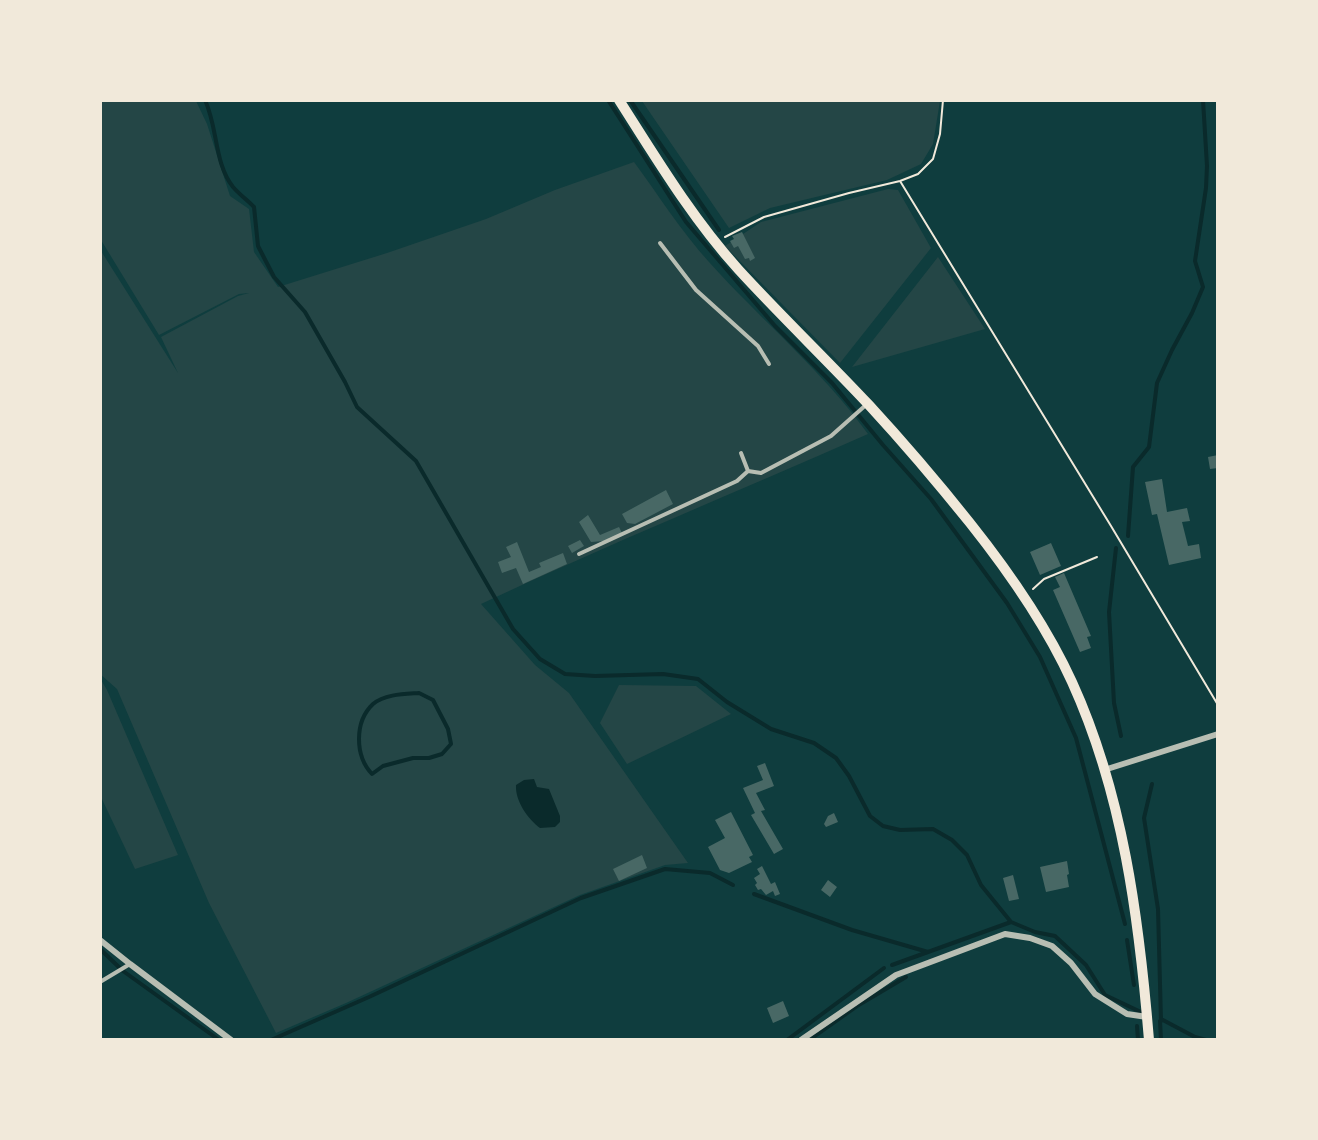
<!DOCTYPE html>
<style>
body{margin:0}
#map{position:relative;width:1318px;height:1140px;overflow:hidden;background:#0f3d3e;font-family:Montserrat,sans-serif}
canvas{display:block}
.frame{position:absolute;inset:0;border:102px solid #f1e9da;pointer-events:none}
</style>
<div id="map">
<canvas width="1318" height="1140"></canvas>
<div class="frame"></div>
</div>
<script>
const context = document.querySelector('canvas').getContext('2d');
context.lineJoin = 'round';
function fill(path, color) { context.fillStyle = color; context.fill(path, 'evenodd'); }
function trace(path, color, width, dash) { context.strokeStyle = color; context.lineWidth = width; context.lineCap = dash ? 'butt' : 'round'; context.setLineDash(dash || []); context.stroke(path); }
const green = new Path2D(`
 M101,101H196L207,124L230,196L249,209L254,252L278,287L387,253L486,219L555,190L634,162C659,196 681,231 709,262C761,320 822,370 868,434C739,491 609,544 481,604L535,665L569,693L688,863L665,865L580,895L346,1003L276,1033L209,903L117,689L100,674L101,251L178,373L161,337L238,296L249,293L239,294L159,335L101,240Z
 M642,101H940L933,144L921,164L887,180L770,208L729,228Z
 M888,189L898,190L931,248L840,363L725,246L761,222Z
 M938,257L985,329L852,367Z
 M101,680L107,690L178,855L135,869L101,797Z
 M619,685L696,686L731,714L627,764L600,723Z`);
const water = new Path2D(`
 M534,779L537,787L549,789L560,816V822L555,827L540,828C528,819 515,801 516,785L524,780Z`);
const stream = new Path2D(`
 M205,100C218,128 214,163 233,187C239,194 247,200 254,207L258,246L274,277L305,312L345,382L357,407L416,461L513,629L540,659L565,674L595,676L663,674L698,679L727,702L771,729L814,743L836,758L849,776L870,816L883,826L900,830L933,829L952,840L967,855L981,885L1011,922L1035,932L1055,936L1086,965L1105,995L1143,1013
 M608,100L686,222L775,326L832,383L883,445L931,499L1007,603L1040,657L1076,738L1125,924
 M630,100L719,230
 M1128,536L1133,467L1149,447L1157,383L1172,350L1192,313L1203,287L1195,261L1206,188L1207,166L1203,100
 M1116,548L1109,612L1114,703L1121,736
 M419,693L433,700L448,729L451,744L442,754L429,758H413L383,766L372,774C355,756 354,722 373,704C385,694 405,694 419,693Z
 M1152,784L1144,818L1158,909L1161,1021
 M754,894L852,930L928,952
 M1127,940L1134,985
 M100,949L123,971L219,1040
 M892,965L1011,922
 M1161,1019L1195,1037L1206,1040
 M1160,1021L1161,1040
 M1137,1026L1138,1040
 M271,1040L369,997L581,898L665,869L710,873L733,885
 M787,1040L884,968
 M809,1040L857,1006L906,977`);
const building = new Path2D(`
 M742,232L755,258L750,261L749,258L745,259L738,246L734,248L730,241L734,239L732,236Z
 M1218,455V468L1210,469L1208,457Z
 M1162,479L1167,512L1187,508L1190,521L1182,522L1188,546L1199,544L1201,558L1169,565L1157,514L1152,515L1145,482Z
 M666,490L673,504L635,524L627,523L622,514Z
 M588,515L600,535L619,527L622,533L604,541L591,542L579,522Z
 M580,540L584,546L572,553L568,546Z
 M517,542L529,572L541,567L539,563L563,553L567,564L523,584L516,568L502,573L498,562L511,557L506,547Z
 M1051,543L1061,566L1040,575L1030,552Z
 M1064,573L1091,636L1087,637L1091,648L1080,652L1053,590L1060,587L1055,577Z
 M765,763L774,786L756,793L765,810L761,811L783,849L774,854L751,815L755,813L743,788L763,780L757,766Z
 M731,812L753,855L749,857L752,862L729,873L720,870L708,847L725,838L715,820Z
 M834,813L838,822L826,827L824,824L828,816Z
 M642,855L647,868L619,881L613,869Z
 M1067,861L1069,874L1067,875L1069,887L1046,892L1040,867Z
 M762,866L771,884L775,882L780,894L775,896L773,891L766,895L761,889L758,890L755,885L757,883L754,878L760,874L757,869Z
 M1013,875L1019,899L1009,901L1003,878Z
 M828,880L837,887L830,897L821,890Z
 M783,1001L789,1016L773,1023L767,1008Z`);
const path = new Path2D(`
 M900,181L1111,526L1218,705
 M725,237L764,217L849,193L900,181L918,174L933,159L940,134L943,100
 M1033,589L1044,579L1097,557`);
const service = new Path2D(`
 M660,243L696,290L758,346L769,364
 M741,453L748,471L761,473L831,436L867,404
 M579,554L737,481L748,471
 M100,982L130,964`);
const minor = new Path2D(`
 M1104,770L1218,734
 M100,940L130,964L231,1040
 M801,1040L896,975L1005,934L1030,938L1052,946L1071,963L1095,994L1127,1014L1147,1017`);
const secondary = new Path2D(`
 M619,100C656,158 692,218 738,269C780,315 826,359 869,405C904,443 938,483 970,523C1009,572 1046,625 1072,682C1123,794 1139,918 1149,1040`);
fill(green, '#244646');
fill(water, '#0a2a2b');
trace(stream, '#0a2a2b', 4);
fill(building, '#486865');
trace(path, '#f1e9da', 2);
trace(service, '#b8beb3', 4);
trace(minor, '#b8beb3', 6);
trace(secondary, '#f1e9da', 10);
</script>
